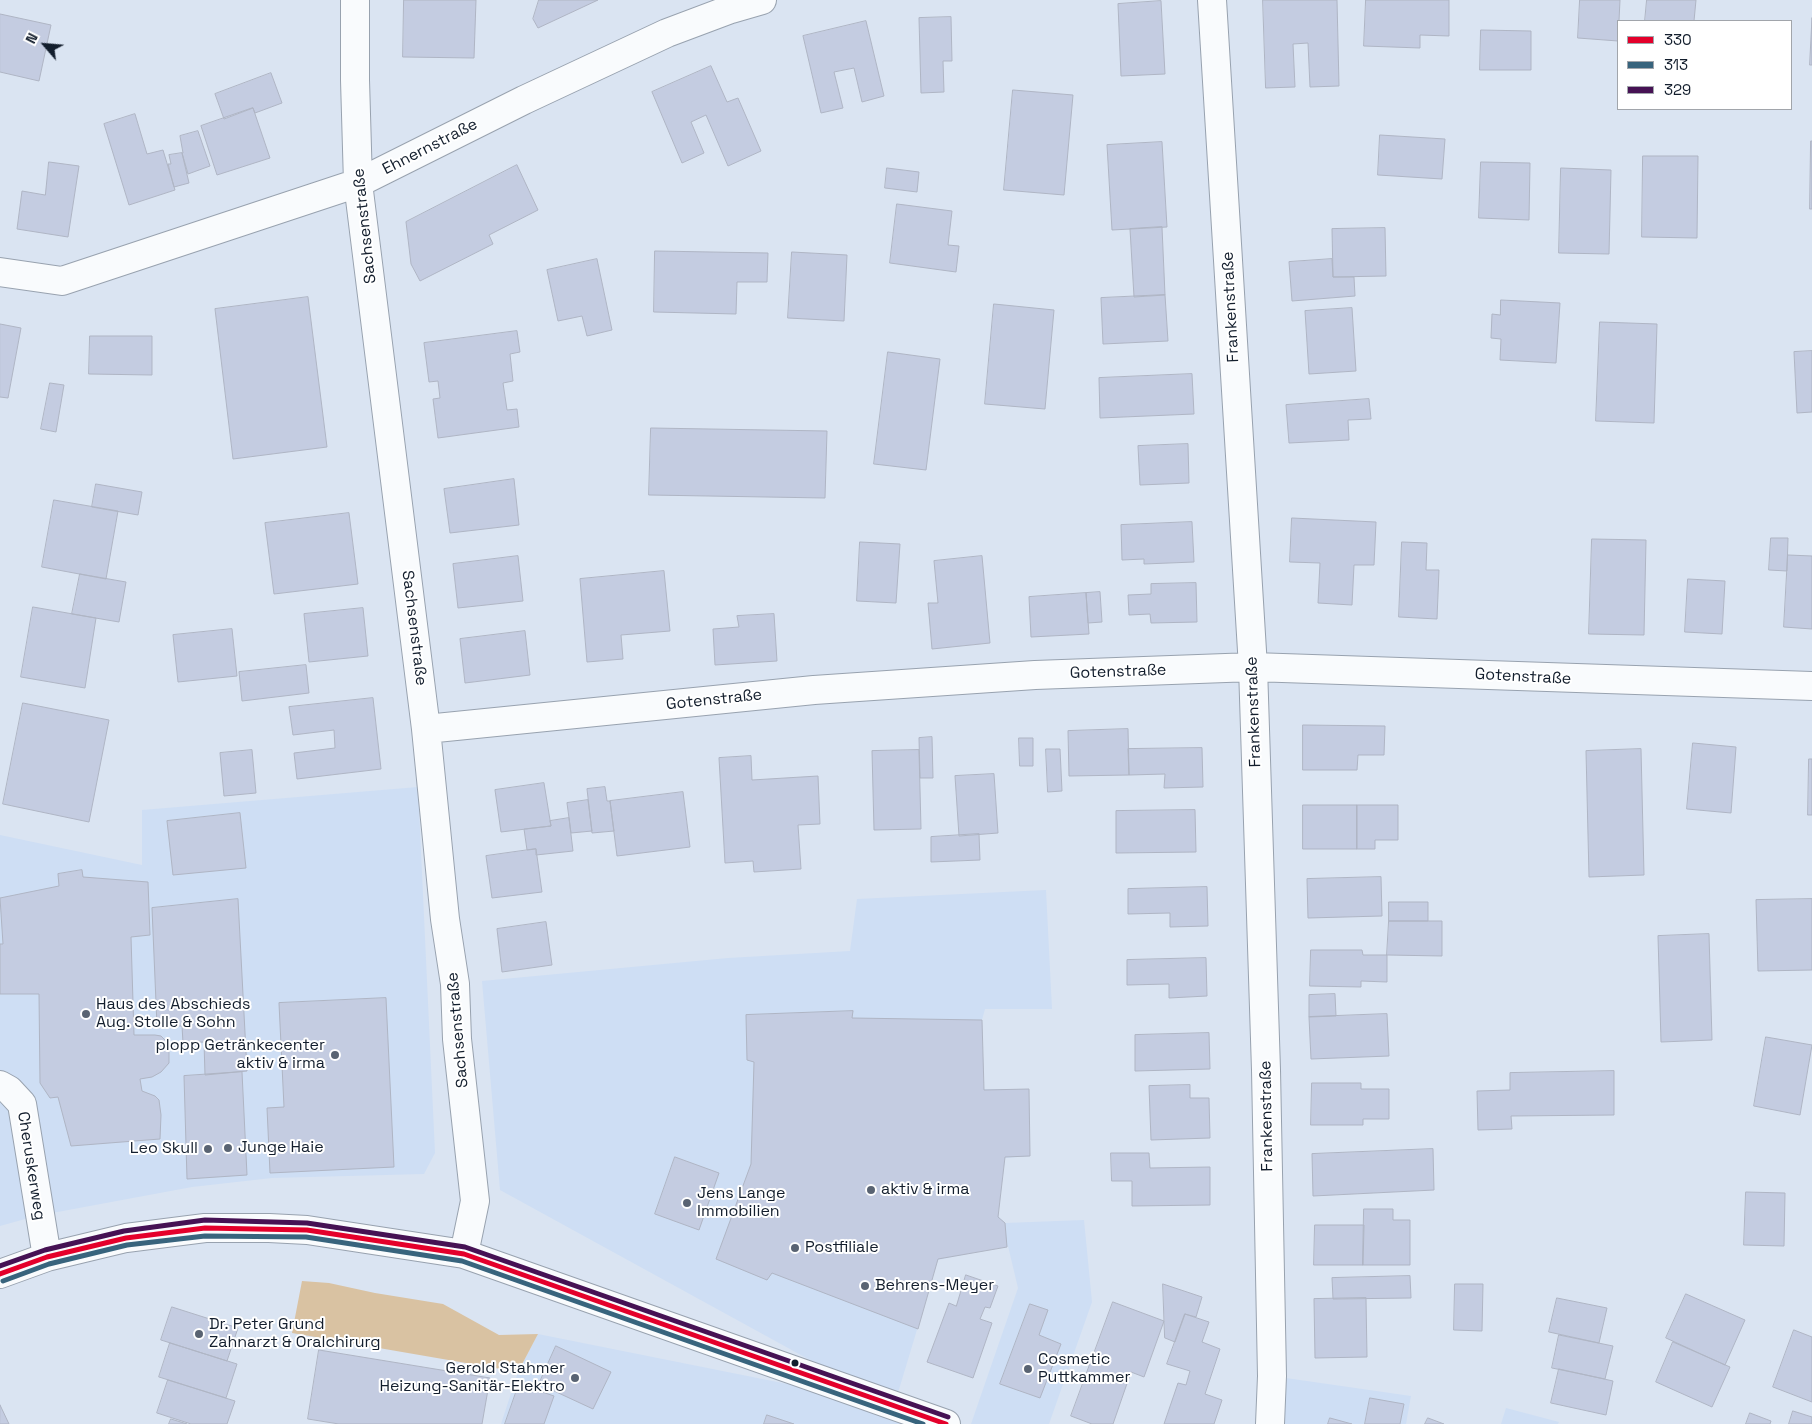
<!DOCTYPE html>
<meta charset="utf-8">
<style>
body{margin:0}
#map{position:relative;width:1812px;height:1424px;overflow:hidden;background:#dae4f2;font-family:"Space Grotesk",sans-serif}
canvas{display:block}
.legend{position:absolute;left:1617px;top:20px;width:175px;height:90px;box-sizing:border-box;background:#fff;border:1px solid #a1a5ab;margin:0;padding:6px 9px;list-style:none;font-size:15px;color:#131e2d}
.legend li{display:flex;align-items:center;gap:10px;height:25px}
.legend b{width:25px;border:1px solid #a1a5ab}
.north{position:absolute;left:20px;top:20px;width:50px;height:50px;-webkit-text-stroke:4px #fff;paint-order:stroke;rotate:297deg;font-size:14px;font-weight:700;line-height:20px;text-align:center;color:#131e2d}
.north::after{content:'';display:block;margin:auto;width:18px;height:22px;background:#131e2d;clip-path:polygon(50% 0,100% 100%,50% 72%,0 100%)}
</style>
<div id="map">
<canvas width="1812" height="1424"></canvas>
<ul class="legend">
<li><b style="height:6px;background:#e4002b"></b>330</li>
<li><b style="height:6px;background:#38647d"></b>313</li>
<li><b style="height:6px;background:#461254"></b>329</li>
</ul>
<div class="north">N</div>
</div>
<script>
const context = document.querySelector('canvas').getContext('2d');
context.lineJoin = 'round';
function fill(path, color) { context.fillStyle = color; context.fill(path, 'evenodd'); }
function trace(path, color, width, dash) { context.strokeStyle = color; context.lineWidth = width; context.lineCap = dash ? 'butt' : 'round'; context.setLineDash(dash || []); context.stroke(path); }
function label(font, color, halo, rows, align = 'center') {
  context.font = font + ' "Space Grotesk",sans-serif'; context.lineWidth = 4; context.setLineDash([]); context.textBaseline = 'middle'; context.strokeStyle = halo; context.fillStyle = color; for (const [text, x, y, turn = 0] of rows) {
    context.save(); context.translate(x, y); context.rotate((+turn || 0) * Math.PI / 180); context.textAlign = isNaN(turn) ? turn : align; if (halo) context.strokeText(text, 0, 0); context.fillText(text, 0, 0); context.restore();
  }
}
const built = new Path2D(`
 M418,787L435,1153L424,1174L272,1178L192,1187L36,1216L0,1226V835L142,865V810Z
 M1046,890L1052,1009H985L982,1020L984,1089H1029L1030,1156L1005,1158L998,1216L1005,1223L1007,1240L1005,1223L1084,1220L1092,1302L1049,1424H971L1018,1288L1008,1246L938,1260L894,1406L946,1424H501L518,1372L538,1334L892,1405L500,1190L482,981L728,958L850,951L857,899Z
 M1272,1376L1411,1396L1406,1424H1271Z
 M1506,1408L1559,1422L1558,1424H1501Z`);
const green = new Path2D(`
 M302,1281L329,1283L375,1293L443,1304L499,1335L538,1334L518,1372L292,1333Z`);
const building = new Path2D(`
 M404,0H476L474,58L403,57Z
 M539,0H598L538,28L533,19Z
 M1263,0H1337L1339,86L1310,87L1308,43L1293,44L1295,87L1266,88Z
 M1366,0H1449V36L1420,35V48L1364,46Z
 M1580,0H1620L1618,41L1578,38Z
 M1647,0H1696L1694,21H1645Z
 M1161,1L1165,74L1121,76L1118,4Z
 M0,14L51,25L39,81L0,72Z
 M951,17L952,61H943L944,92L921,93L919,18Z
 M1812,18V65H1810Z
 M866,21L884,96L862,102L854,68L834,72L843,108L821,113L803,36Z
 M1481,30L1531,31V70H1480Z
 M711,66L727,102L738,98L761,151L728,166L706,115L691,122L704,153L682,163L652,92Z
 M271,73L282,103L255,113L253,108L224,119L215,94Z
 M1013,90L1073,95L1064,195L1004,190Z
 M253,108L270,158L217,175L201,126Z
 M135,114L147,154L163,150L175,190L129,205L104,124Z
 M198,131L210,166L188,174L182,153H183L180,136Z
 M1380,135L1445,139L1442,179L1378,175Z
 M1811,141H1812V209H1810Z
 M1162,142L1167,227L1112,230L1107,145Z
 M182,153L189,183L174,187L168,164H171L169,155Z
 M1643,156H1698L1697,238L1642,237Z
 M49,162L79,166L68,237L17,229L22,191L45,195Z
 M1481,162L1530,163L1529,220L1479,218Z
 M517,165L538,210L489,235L493,244L420,281L411,264L406,222Z
 M887,168L919,172L917,192L885,188Z
 M1561,168L1611,170L1609,254L1559,253Z
 M897,204L952,211L948,245L959,246L956,272L890,263Z
 M1162,227L1165,295L1134,297L1130,229Z
 M1385,228L1386,276L1333,277L1332,229Z
 M655,251L768,253L767,282H737L736,314L654,312Z
 M792,252L847,255L844,321L788,318Z
 M597,259L612,330L587,336L582,316L558,321L547,270Z
 M1332,259L1333,277H1354L1355,296L1292,301L1289,262Z
 M1165,295L1168,341L1103,344L1101,298Z
 M308,297L327,447L233,459L215,309Z
 M1501,300L1560,303L1556,363L1500,360L1501,339L1491,338L1492,314L1500,315Z
 M994,304L1054,310L1045,409L985,404Z
 M1352,308L1356,371L1309,374L1305,311Z
 M1600,322L1657,324L1654,423L1596,421Z
 M0,324L21,328L8,398L0,397Z
 M517,331L520,352L510,354L513,381L503,383L507,410L517,409L519,427L438,438L433,399L440,398L438,381L429,382L424,343Z
 M90,336H152V375L89,374Z
 M1812,351V412L1797,413L1794,352Z
 M888,352L940,359L926,470L874,464Z
 M1192,374L1194,414L1100,418L1099,378Z
 M50,383L64,385L56,432L41,429Z
 M1369,399L1371,419L1348,420L1349,440L1289,443L1286,405Z
 M651,428L827,431L825,498L649,495Z
 M1188,444L1189,483L1140,485L1138,446Z
 M514,479L519,525L450,533L444,489Z
 M96,484L142,492L138,515L92,507Z
 M54,500L118,511L106,579L42,567Z
 M349,513L358,584L274,594L265,523Z
 M1292,518L1376,522L1374,565H1354L1352,605L1318,603L1320,563L1290,562Z
 M1192,522L1194,562L1144,564V559L1122,560L1121,525Z
 M1771,538H1788L1787,571L1769,570Z
 M1592,539L1646,540L1644,635L1589,634Z
 M860,542L900,544L896,603L857,601Z
 M1402,542L1427,543L1426,570H1439L1437,619L1399,617Z
 M1788,555L1812,556V629L1784,627Z
 M518,556L523,601L458,608L453,564Z
 M982,556L990,643L932,649L928,603H938L934,561Z
 M664,571L670,631L621,635L623,659L587,662L580,579Z
 M80,574L126,582L119,622L72,614Z
 M1688,579L1725,581L1722,634L1685,632Z
 M1196,583L1197,622L1151,623L1150,614L1129,615L1128,595L1151,594V584Z
 M1100,592L1102,622L1088,623L1086,593Z
 M1086,593L1089,634L1031,637L1029,597Z
 M33,607L96,618L85,688L21,677Z
 M363,608L368,656L309,662L304,614Z
 M774,614L777,661L715,665L713,629L739,627L737,616Z
 M232,629L237,676L178,682L173,635Z
 M525,631L530,675L465,683L460,639Z
 M306,665L309,693L242,701L239,672Z
 M373,698L381,769L297,779L294,753L335,748L334,730L293,735L289,707Z
 M23,703L109,720L89,822L3,804Z
 M1303,725L1385,726L1384,755H1358L1357,770H1303Z
 M1128,729L1129,775L1069,776L1068,731Z
 M932,737L933,778H920L919,738Z
 M1019,738H1033V766H1020Z
 M1693,743L1736,747L1731,813L1687,809Z
 M1202,748L1203,787L1164,788L1165,774L1129,775L1128,749Z
 M1046,749H1060L1062,791L1048,792Z
 M1641,749L1644,875L1589,877L1586,751Z
 M252,750L256,793L224,796L220,753Z
 M919,750L921,829L874,830L872,751Z
 M751,756L752,780L818,776L820,824L798,825L801,869L754,872L753,861L725,863L719,758Z
 M1809,759H1812V815H1808Z
 M994,774L998,833L959,836L955,776Z
 M544,783L551,826L501,832L495,790Z
 M605,787L607,801H610L614,831L592,833L587,789Z
 M683,792L690,847L617,856L610,801Z
 M588,800L592,831L571,833L567,803Z
 M1303,805H1357V849H1303Z
 M1357,805H1398V840H1375V849H1357Z
 M1195,810L1196,852L1116,853V811Z
 M240,813L246,868L173,875L167,821Z
 M569,818L573,851L536,855V849L527,850L524,829L551,826L550,821Z
 M979,834L980,860L931,862V837Z
 M536,849L542,892L492,898L486,856Z
 M82,870L83,877L148,882L150,935L131,937L134,1035H155L161,1036L169,1044V1063L161,1072L152,1077L140,1079L142,1091L155,1096L159,1100L161,1115L160,1139L71,1146L58,1097L50,1098L40,1083L39,994H0V944H3L0,898L59,886L58,874Z
 M1381,877L1382,916L1308,918L1307,879Z
 M1207,887L1208,926L1170,927V913L1128,914V889Z
 M238,899L247,1071L205,1075L204,1042L183,1043L182,1026H157L152,908Z
 M1812,899V970L1758,971L1756,900Z
 M1389,902H1428V921H1389Z
 M1389,921H1442V956L1387,955Z
 M546,922L552,965L502,972L497,929Z
 M1709,934L1712,1040L1661,1042L1658,936Z
 M1311,950H1362L1363,955H1387V982L1361,981V987L1310,986Z
 M1206,958L1207,996L1169,998V984L1127,985V960Z
 M1335,994L1336,1016L1309,1017V995Z
 M386,998L394,1167L270,1173L267,1108L284,1107L279,1003Z
 M853,1011L852,1018L982,1020L984,1090L1029,1089L1030,1156L1005,1157L998,1217L1005,1223L1007,1247L938,1259L918,1329L772,1273L767,1280L716,1259L751,1164L754,1062L747,1060L746,1015Z
 M1387,1014L1389,1056L1311,1059L1309,1017Z
 M1209,1033L1210,1069L1135,1071V1035Z
 M1766,1037L1812,1045L1800,1115L1754,1106Z
 M1614,1071V1115L1511,1116L1512,1129L1478,1130L1477,1091L1510,1090V1073Z
 M242,1072L247,1175L187,1179L184,1076Z
 M1312,1083H1361V1089H1389V1119H1363V1125H1311Z
 M1190,1085V1098H1209L1210,1138L1151,1140L1149,1086Z
 M1433,1149L1434,1190L1313,1196L1312,1154Z
 M1111,1153H1149L1150,1168L1210,1167V1205L1132,1206V1181H1112Z
 M675,1157L719,1173L699,1230L655,1214Z
 M1746,1192L1785,1193L1784,1246L1744,1245Z
 M1364,1209H1393V1220H1410V1265H1363Z
 M1315,1225H1364L1363,1265H1314Z
 M966,1275L998,1286L990,1308L985,1307L980,1319L992,1323L973,1378L927,1362L949,1303L956,1306Z
 M1410,1276L1411,1298L1333,1299L1332,1278Z
 M1163,1284L1202,1297L1196,1317L1185,1314L1175,1342L1165,1338Z
 M1455,1284H1483L1482,1331L1454,1330Z
 M1686,1294L1745,1320L1725,1365L1666,1338Z
 M1366,1298L1367,1357L1315,1358L1314,1299Z
 M1557,1298L1607,1308L1599,1343L1549,1332Z
 M1113,1302L1164,1321L1144,1377L1131,1372L1113,1424H1092L1071,1416Z
 M1030,1304L1048,1310L1039,1335L1061,1344L1040,1398L1000,1384Z
 M172,1307L238,1328L227,1361L161,1340Z
 M1185,1314L1209,1322L1202,1342L1220,1349L1205,1394L1222,1400L1214,1424H1164L1178,1383L1186,1385L1190,1371L1167,1364Z
 M1794,1330L1812,1337V1402L1773,1387Z
 M1559,1335L1613,1346L1605,1379L1552,1368Z
 M1673,1342L1730,1367L1712,1407L1656,1382Z
 M170,1343L237,1364L226,1398L159,1377Z
 M556,1346L611,1372L593,1409L539,1384Z
 M319,1350L490,1378L482,1424H339L308,1419Z
 M1559,1369L1613,1381L1606,1415L1551,1403Z
 M168,1380L235,1401L227,1424H191L157,1413Z
 M519,1384L554,1396L544,1424H505Z
 M1370,1398L1404,1404L1400,1424H1365Z
 M0,1405L9,1424H0Z
 M1793,1411L1812,1417V1424H1789Z
 M1750,1413L1771,1421L1770,1424H1746Z
 M767,1415L794,1424H764Z
 M1330,1418L1352,1424H1328Z
 M1428,1418L1444,1424H1425Z
 M171,1419L187,1424H169Z`);
const minor = new Path2D(`
 M355,0V80L358,183L426,729L445,919L455,984L457,1039L475,1201L464,1254
 M1212,0L1253,667L1266,1070L1272,1376L1270,1424
 M0,272L62,281L358,183L524,100L667,33L731,9L762,0
 M426,729L814,690L1035,675L1253,667L1812,686
 M0,1085L9,1090L22,1104L47,1257
 M0,1274L47,1257L126,1238L205,1228H269L307,1230L464,1254L946,1424`);
const bus1 = new Path2D(`
 M0,1274L47,1257L126,1238L205,1228L307,1230L464,1254L946,1424`);
const bus2 = new Path2D(`
 M3,1281L49,1264L127,1245L205,1236L306,1237L462,1261L923,1424`);
const bus3 = new Path2D(`
 M0,1266L45,1250L124,1231L205,1220L307,1223L465,1247L948,1417`);
const markers = [
 [86,1014,5,"#596372"],
 [335,1055,5,"#596372"],
 [228,1148,5,"#596372"],
 [208,1149,5,"#596372"],
 [871,1190,5,"#596372"],
 [687,1203,5,"#596372"],
 [795,1248,5,"#596372"],
 [865,1286,5,"#596372"],
 [199,1334,5,"#596372"],
 [795,1363,4.5,"#131e2d"],
 [1028,1369,5,"#596372"],
 [575,1378,5,"#596372"]
];
const streetNames = [
 ["Ehnernstraße",430,147,-27],
 ["Sachsenstraße",365,226,-96],
 ["Frankenstraße",1231,307,-93],
 ["Sachsenstraße",414,628,83],
 ["Gotenstraße",1118,672,-2],
 ["Gotenstraße",1523,677,3],
 ["Gotenstraße",714,700,-6],
 ["Frankenstraße",1254,712,-92],
 ["Sachsenstraße",458,1030,-95],
 ["Frankenstraße",1267,1116,-91],
 ["Cheruskerweg",31,1166,81]
];
const poiNames = [
 ["Haus des Abschieds",96,1005],
 ["Aug. Stolle & Sohn",96,1023],
 ["plopp Getränkecenter",325,1046,"right"],
 ["aktiv & irma",325,1064,"right"],
 ["Junge Haie",238,1148],
 ["Leo Skull",198,1149,"right"],
 ["aktiv & irma",881,1190],
 ["Jens Lange",697,1194],
 ["Immobilien",697,1212],
 ["Postfiliale",805,1248],
 ["Behrens-Meyer",875,1286],
 ["Dr. Peter Grund",209,1325],
 ["Zahnarzt & Oralchirurg",209,1343],
 ["Cosmetic",1038,1360],
 ["Puttkammer",1038,1378],
 ["Gerold Stahmer",565,1369,"right"],
 ["Heizung-Sanitär-Elektro",565,1387,"right"]
];
fill(built, '#cedef4');
fill(green, '#d9c2a2');
fill(building, '#c4cce1');
trace(building, '#afb5c4', 1);
trace(minor, '#98a2af', 30);
trace(minor, '#f9fbfd', 28);
trace(bus1, '#e4002b', 5);
trace(bus2, '#38647d', 5);
trace(bus3, '#461254', 5);
for (const [x, y, r, color] of markers) { const dot = new Path2D(); dot.arc(x, y, r, 0, 2 * Math.PI); context.fillStyle = color; context.fill(dot); trace(dot, '#fff', 2); }
label('16px', '#131e2d', '#fff', streetNames);
label('16px', '#131e2d', '#fff', poiNames, 'left');
</script>
